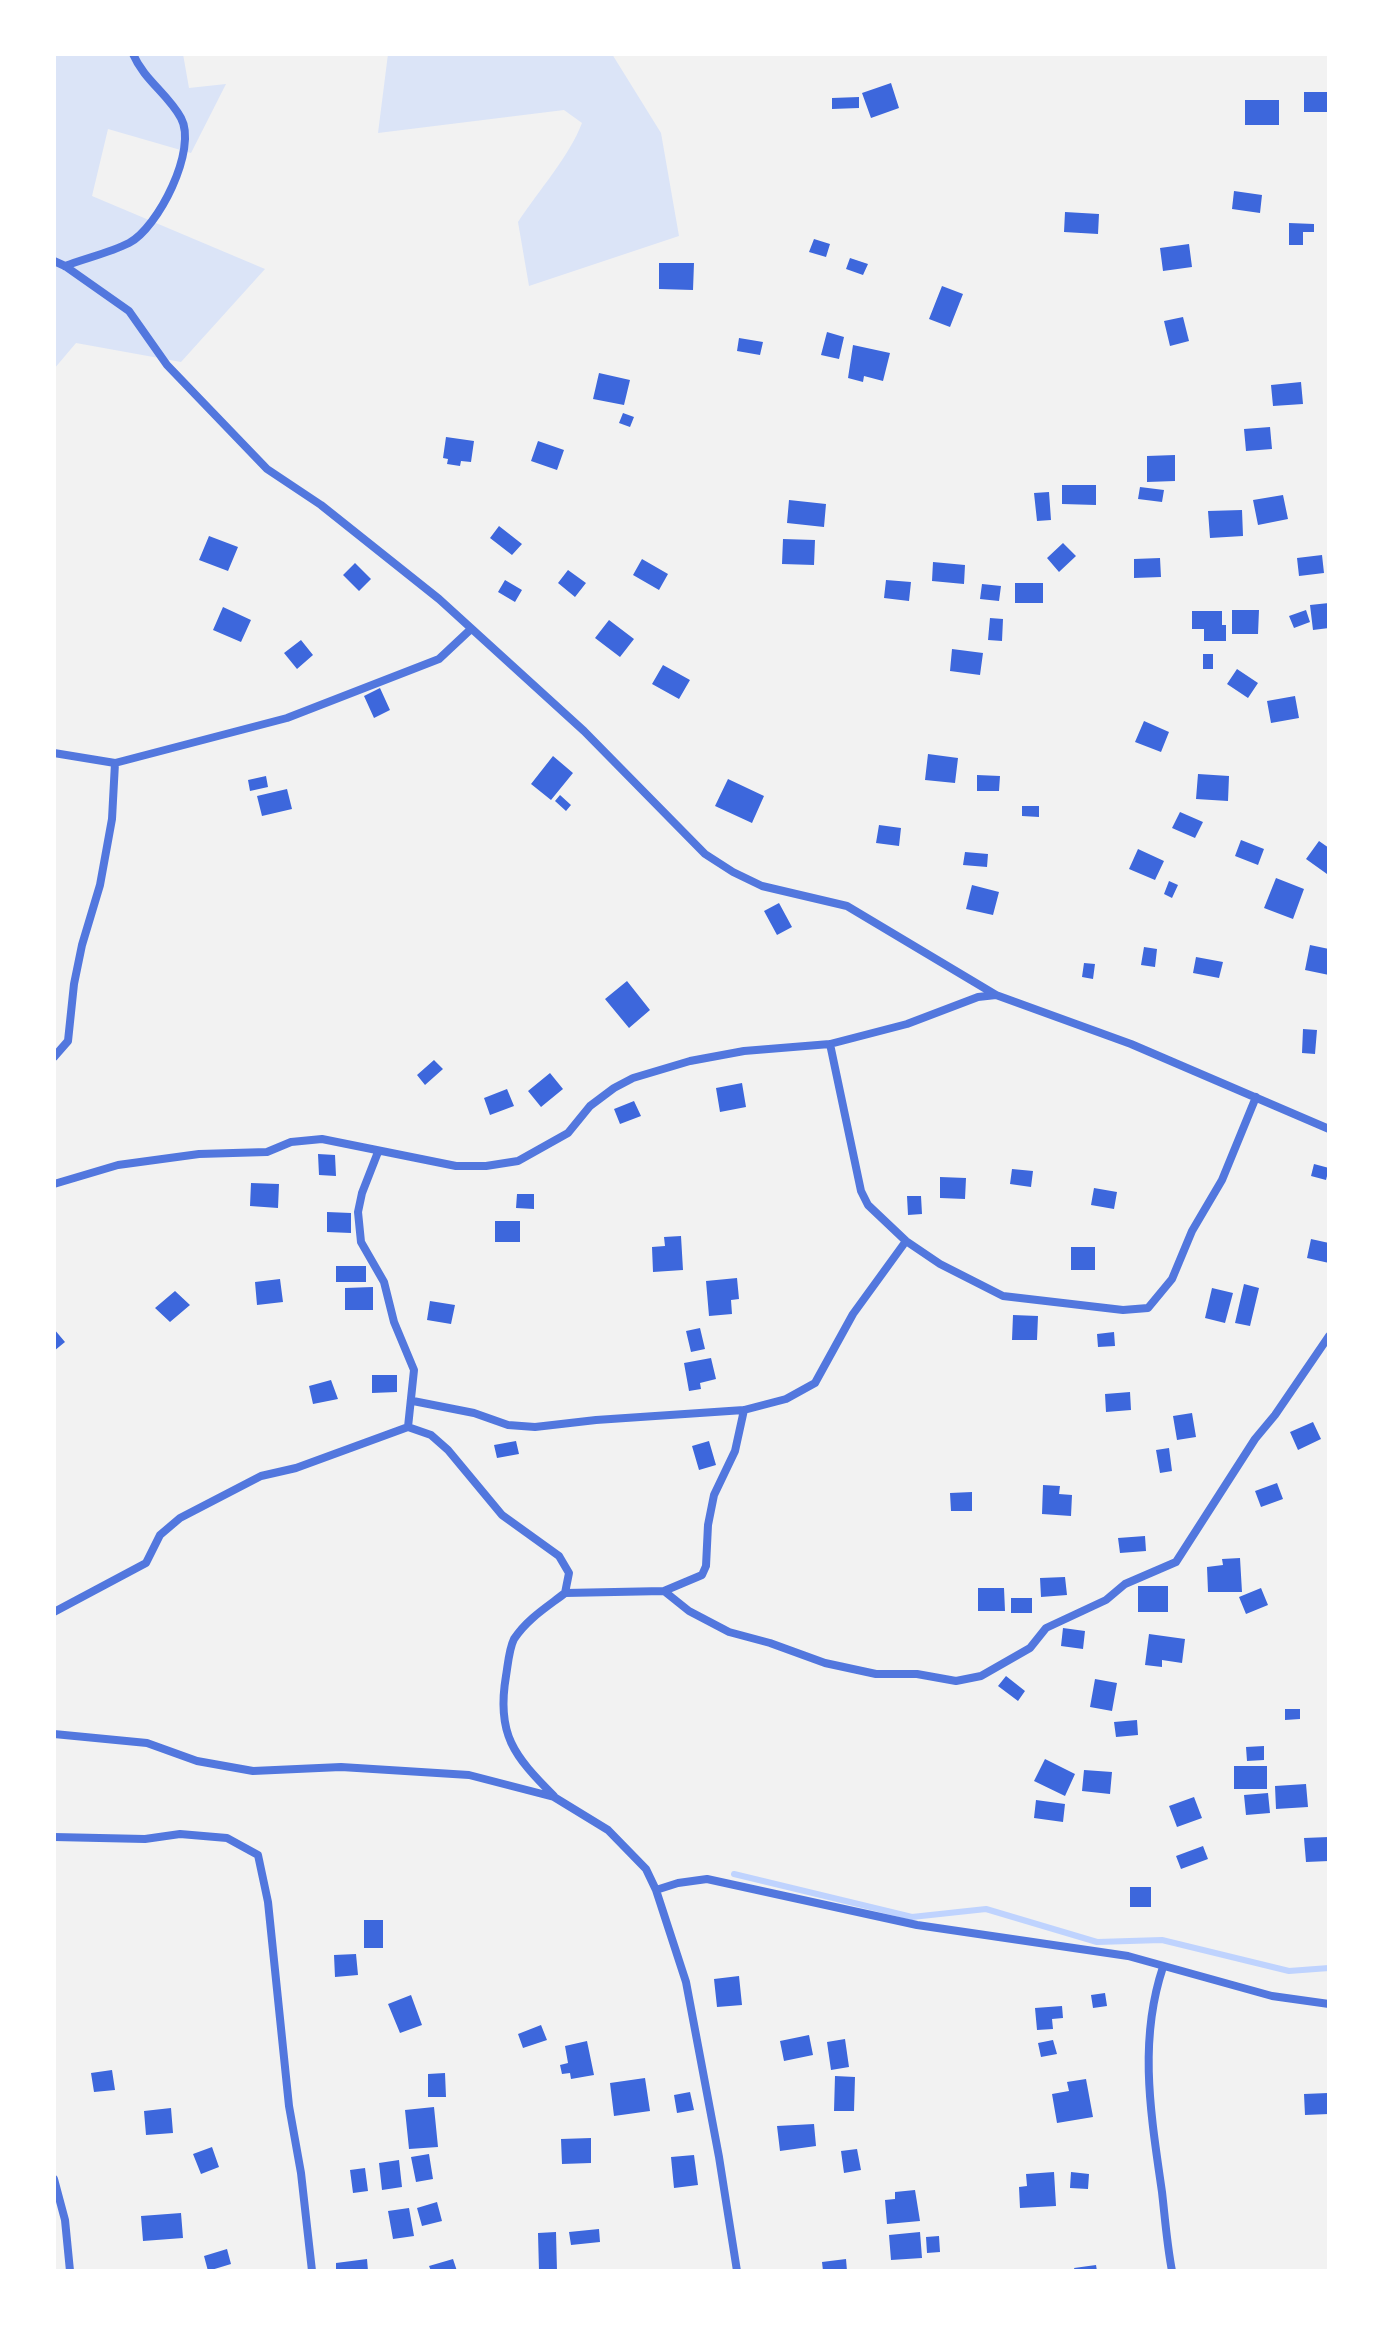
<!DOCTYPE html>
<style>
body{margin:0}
#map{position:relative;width:1383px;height:2325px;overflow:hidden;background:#f2f2f2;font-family:"Zilla Slab",serif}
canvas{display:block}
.frame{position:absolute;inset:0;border:56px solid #fff;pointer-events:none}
</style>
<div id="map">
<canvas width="1383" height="2325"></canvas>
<div class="frame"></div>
</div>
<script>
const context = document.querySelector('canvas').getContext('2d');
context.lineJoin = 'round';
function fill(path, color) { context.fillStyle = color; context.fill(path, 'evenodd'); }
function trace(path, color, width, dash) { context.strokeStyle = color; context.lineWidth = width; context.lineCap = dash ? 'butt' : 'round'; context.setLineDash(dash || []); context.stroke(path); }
const green = new Path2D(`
 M54,54H183L189,88L226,84L191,153L108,129L92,196L265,269L181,362L76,343L54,369Z
 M388,54H612L661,133L679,236L529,286L518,222C539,190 569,157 582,123L564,110L378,133Z`);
const stream = new Path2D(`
 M734,1874L912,1917L986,1909L1097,1942L1162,1940L1289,1971L1329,1968`);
const building = new Path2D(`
 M891,83L899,108L871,118L862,93Z
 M1304,92H1327V112H1304Z
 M859,97V108L832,109V98Z
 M1245,100H1279V125H1245Z
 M1234,191L1262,195L1260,213L1232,209Z
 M1065,212L1099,214L1098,234L1064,232Z
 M1289,223L1314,224V232H1303V245H1289Z
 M814,239L830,244L826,257L809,252Z
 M1189,244L1192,267L1163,271L1160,248Z
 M850,258L868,264L863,275L846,269Z
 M659,263H694L693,290L659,289Z
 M942,286L963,294L950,327L929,319Z
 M1183,317L1189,341L1170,346L1164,321Z
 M827,332L844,337L839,359L821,355Z
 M739,338L763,342L760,355L737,351Z
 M853,345L890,353L883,381L864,376L863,382L848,378Z
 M599,373L630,380L624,405L593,399Z
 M1301,382L1303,404L1273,406L1271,385Z
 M623,413L634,417L630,427L619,423Z
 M1270,427L1272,449L1246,451L1244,429Z
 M446,437L474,441L471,462L461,461L460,466L447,464L448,459L443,458Z
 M538,441L564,450L557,470L531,461Z
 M1175,455V481L1147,482V456Z
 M1062,485H1096V505L1062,504Z
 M1140,487L1164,490L1162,502L1138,499Z
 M1049,492L1051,520L1037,521L1034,493Z
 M1283,495L1288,519L1258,525L1253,500Z
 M789,500L826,504L824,527L787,523Z
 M1242,510L1243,536L1210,538L1208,511Z
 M499,526L522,544L512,555L490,538Z
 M209,536L238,547L228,571L199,560Z
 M783,539L815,540L814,565L782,564Z
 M1063,543L1076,556L1059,572L1047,558Z
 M1322,555L1324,573L1299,576L1297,558Z
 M1160,558L1161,577L1134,578V559Z
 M642,559L668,574L659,590L633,575Z
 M933,562L965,565L964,584L932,581Z
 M355,563L371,579L359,591L343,575Z
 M568,570L586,583L575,597L558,583Z
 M505,580L522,590L515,602L498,592Z
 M886,580L911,582L909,601L884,598Z
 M1015,583H1043V603H1015Z
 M982,584L1001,586L999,601L980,599Z
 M1329,603V628L1313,630L1310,605Z
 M223,607L251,620L241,642L213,630Z
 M1232,610H1259L1258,634H1232Z
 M1306,610L1310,622L1294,628L1289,616Z
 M1192,611H1222V625H1226V641H1204V629H1192Z
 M990,618L1003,619L1002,641L988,640Z
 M609,620L634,639L620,657L595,638Z
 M301,640L313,655L297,669L284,653Z
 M952,649L983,653L980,675L950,671Z
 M1203,654H1213V669H1203Z
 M663,665L690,680L679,699L652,684Z
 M1237,669L1258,683L1248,698L1227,684Z
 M380,688L390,710L374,718L364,696Z
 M1295,696L1299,718L1271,723L1267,701Z
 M1144,721L1169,732L1161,752L1135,742Z
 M928,754L958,758L955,783L925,780Z
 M553,756L573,773L551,800L531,784Z
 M1198,774L1229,776L1228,801L1196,799Z
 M977,775L1000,776L999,791H977Z
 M266,776L268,787L250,791L248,780Z
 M728,779L764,796L752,823L715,806Z
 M287,789L292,809L262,816L257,796Z
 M560,795L571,805L566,811L555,801Z
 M1022,806H1039V817L1022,816Z
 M1180,812L1203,822L1195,838L1172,828Z
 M879,825L901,828L899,846L876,843Z
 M1241,840L1264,849L1258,865L1235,856Z
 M1319,841L1329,848L1327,874L1306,859Z
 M1138,849L1164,861L1155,880L1129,869Z
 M965,852L988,854L987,867L963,865Z
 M1276,878L1304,889L1293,919L1264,908Z
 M1169,881L1178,885L1172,898L1164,894Z
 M972,885L999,892L993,915L966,909Z
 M779,903L792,927L777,935L764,911Z
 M1310,945L1329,949V975L1305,970Z
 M1144,947L1157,949L1155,967L1141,965Z
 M1196,957L1223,962L1219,978L1193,973Z
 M1084,963L1095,964L1093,979L1082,977Z
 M627,981L650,1010L629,1028L605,999Z
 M1303,1029L1317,1030L1315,1054L1302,1053Z
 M434,1060L443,1069L425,1085L417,1075Z
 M550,1073L563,1089L541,1107L528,1091Z
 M742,1083L746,1107L720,1112L716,1088Z
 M507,1089L514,1106L490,1115L484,1098Z
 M634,1101L641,1116L620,1124L614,1109Z
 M318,1154L335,1155L336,1176L319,1175Z
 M1314,1164L1329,1168L1326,1180L1311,1176Z
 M1012,1169L1033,1171L1031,1187L1010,1184Z
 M940,1177L966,1178L965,1199L940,1198Z
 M251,1183L279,1184L278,1208L250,1206Z
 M1094,1188L1117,1192L1114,1209L1091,1205Z
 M517,1194H534V1209L516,1208Z
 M907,1196H921L922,1214L908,1215Z
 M327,1212L351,1213V1233L327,1232Z
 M495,1221H520V1242H495Z
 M681,1236L683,1270L653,1272L652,1247L665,1246L664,1237Z
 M1311,1239L1329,1243V1263L1307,1258Z
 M1071,1247H1095V1270H1071Z
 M336,1266H366V1282H336Z
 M737,1278L739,1299L731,1300L732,1314L709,1316L706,1281Z
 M280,1279L283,1302L257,1305L255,1282Z
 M1244,1284L1259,1288L1250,1326L1235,1323Z
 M373,1287V1310H345V1288Z
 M1212,1288L1233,1293L1225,1323L1205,1318Z
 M175,1291L190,1305L170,1322L155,1308Z
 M430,1301L455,1305L451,1324L427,1320Z
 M1013,1315L1038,1316L1037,1340H1012Z
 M700,1328L705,1349L691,1352L686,1331Z
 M54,1329L65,1342L54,1351Z
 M1114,1332L1115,1346L1098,1347L1097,1334Z
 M711,1358L716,1379L700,1383L701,1389L689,1391L684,1363Z
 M372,1375H397V1392L372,1393Z
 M331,1380L338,1399L313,1404L309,1386Z
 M1130,1392L1131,1410L1106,1412L1105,1394Z
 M1192,1413L1196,1437L1177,1440L1173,1416Z
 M1313,1422L1321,1439L1298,1450L1290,1432Z
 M516,1441L519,1454L497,1458L494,1445Z
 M709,1441L716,1465L699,1470L692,1446Z
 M1169,1448L1172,1471L1160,1473L1156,1450Z
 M1277,1483L1283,1499L1261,1507L1255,1491Z
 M1043,1485L1060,1486L1059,1494L1072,1495L1071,1516L1042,1514Z
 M972,1492V1511H951L950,1493Z
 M1145,1536L1146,1551L1120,1553L1118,1538Z
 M1240,1558L1242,1592H1208L1207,1567L1223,1565L1222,1559Z
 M1065,1577L1067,1595L1041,1597L1040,1578Z
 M1138,1586H1168V1612H1138Z
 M978,1588H1004L1005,1611H978Z
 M1261,1588L1268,1605L1246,1614L1239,1597Z
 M1011,1598H1032V1613H1011Z
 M1063,1628L1085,1631L1083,1649L1061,1646Z
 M1149,1634L1185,1639L1182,1663L1162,1660V1667L1145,1665Z
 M1006,1676L1025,1691L1018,1701L998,1686Z
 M1095,1679L1117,1683L1112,1711L1090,1707Z
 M1285,1709H1300V1719L1285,1720Z
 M1137,1720L1138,1735L1116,1737L1114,1722Z
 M1264,1746V1760L1247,1761L1246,1747Z
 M1045,1759L1075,1774L1065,1796L1034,1781Z
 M1234,1766H1267V1789H1234Z
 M1084,1770L1112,1772L1110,1794L1082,1791Z
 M1306,1784L1308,1807L1276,1809L1275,1786Z
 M1268,1793L1270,1813L1246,1815L1244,1795Z
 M1194,1797L1202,1818L1177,1827L1169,1806Z
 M1036,1800L1065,1804L1063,1822L1034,1818Z
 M1329,1837V1861L1306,1862L1304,1838Z
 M1203,1846L1208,1859L1181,1869L1176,1856Z
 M1130,1887H1151V1907H1130Z
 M364,1920H383V1948H364Z
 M356,1954L358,1975L335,1977L334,1955Z
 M739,1976L742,2005L717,2007L714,1979Z
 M1105,1993L1107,2006L1093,2008L1091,1995Z
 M411,1995L422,2025L400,2033L388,2004Z
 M1062,2006L1063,2018L1052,2019L1053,2029L1037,2030L1035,2008Z
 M541,2025L547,2040L523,2048L518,2034Z
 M809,2035L813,2055L784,2061L780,2041Z
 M845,2039L849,2067L831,2070L827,2042Z
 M1053,2040L1057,2054L1041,2057L1038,2043Z
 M587,2041L594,2075L571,2079L570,2073L562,2074L560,2065L568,2063L565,2046Z
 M112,2070L115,2090L94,2092L91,2073Z
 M445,2073L446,2097H428V2074Z
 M835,2076L855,2077L854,2111H834Z
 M645,2078L650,2111L614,2116L610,2083Z
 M1086,2079L1093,2117L1057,2123L1052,2094L1069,2091L1067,2082Z
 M690,2092L694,2110L677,2113L674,2095Z
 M1328,2093L1329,2114L1305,2115L1304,2094Z
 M434,2107L438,2147L409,2149L405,2110Z
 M171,2108L173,2133L146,2135L144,2111Z
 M814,2124L816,2146L780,2151L777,2126Z
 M591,2138V2163L562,2164L561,2139Z
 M212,2147L219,2167L201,2174L193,2154Z
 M857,2149L861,2170L844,2173L841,2151Z
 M429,2154L433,2179L416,2182L411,2157Z
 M694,2155L698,2185L674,2188L671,2157Z
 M399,2160L402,2187L382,2190L379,2163Z
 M365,2168L368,2191L353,2193L350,2170Z
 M1054,2172L1056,2206L1020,2208L1019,2187L1027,2186L1026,2174Z
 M1071,2172L1089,2174L1088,2189L1070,2188Z
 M915,2190L920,2221L887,2224L885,2200L895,2199V2192Z
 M437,2202L442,2221L422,2226L417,2208Z
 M409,2208L414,2236L393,2239L388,2211Z
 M181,2213L183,2238L143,2241L141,2216Z
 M599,2229L600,2242L571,2245L569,2232Z
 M556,2232L557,2271H539L538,2233Z
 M920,2232L922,2258L891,2260L889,2235Z
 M939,2236L940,2252L927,2253L926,2237Z
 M227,2249L231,2264L208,2271L204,2256Z
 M367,2259L368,2271H336V2263Z
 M453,2259L457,2271H431L429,2266Z
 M846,2259L847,2271H823L822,2262Z
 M1096,2265L1097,2271H1075L1074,2268Z`);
const minor = new Path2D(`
 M54,261L65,266L129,311L167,365L267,469L321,505L439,599L584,731L705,854L733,872L762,886L847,906L996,995L1131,1044L1329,1129
 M65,266C86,258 109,253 129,243C158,228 198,149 181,118C168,94 144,80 133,54
 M54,753L115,763L287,718L439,659L471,629
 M830,1044L861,1191L868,1205L906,1241L940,1264L1003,1296L1123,1310L1148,1308L1172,1279L1192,1231L1222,1180L1256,1097
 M54,1057L68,1041L74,984L82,945L100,885L112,819L115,763
 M378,1152L362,1193L358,1212L361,1242L384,1282L394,1322L414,1370L408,1427
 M54,1184L118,1165L199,1154L267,1152L291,1142L322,1139L456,1166H486L518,1161L568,1133L590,1106L614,1088L633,1078L690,1061L744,1051L830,1044L907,1024L978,997L996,995
 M413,1401L474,1413L508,1425L535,1427L596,1420L744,1410L786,1399L815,1383L853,1314L906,1241
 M664,1591L689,1611L729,1632L770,1643L825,1663L876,1674H917L956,1681L981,1676L1030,1648L1046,1628L1106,1600L1125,1584L1176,1562L1255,1439L1275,1415L1329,1336
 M565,1593L664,1591L702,1575L706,1566L708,1525L714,1495L735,1451L744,1410
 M54,1612L146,1563L160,1535L180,1518L261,1476L296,1468L408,1427L431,1435L448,1450L502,1515L559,1556L569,1573L565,1593C547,1607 527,1619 514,1639C509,1649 508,1664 506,1676C496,1734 514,1756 554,1796
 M54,1734L147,1743L197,1761L253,1771L341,1767L469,1775L554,1797L608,1830L646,1869L656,1890L686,1982L719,2157L737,2271
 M54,1837L145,1839L180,1834L227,1838L258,1855L268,1902L289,2106L301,2173L312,2271
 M656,1890L678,1883L707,1879L917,1925L1128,1956L1272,1996L1329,2004
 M1163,1967C1138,2042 1151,2115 1162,2192C1165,2218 1167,2245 1172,2271
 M54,2179L65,2220L70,2271`);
fill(green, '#dbe4f7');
trace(stream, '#bfd3fe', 6);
fill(building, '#3d67dc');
trace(minor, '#5277de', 8);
</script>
